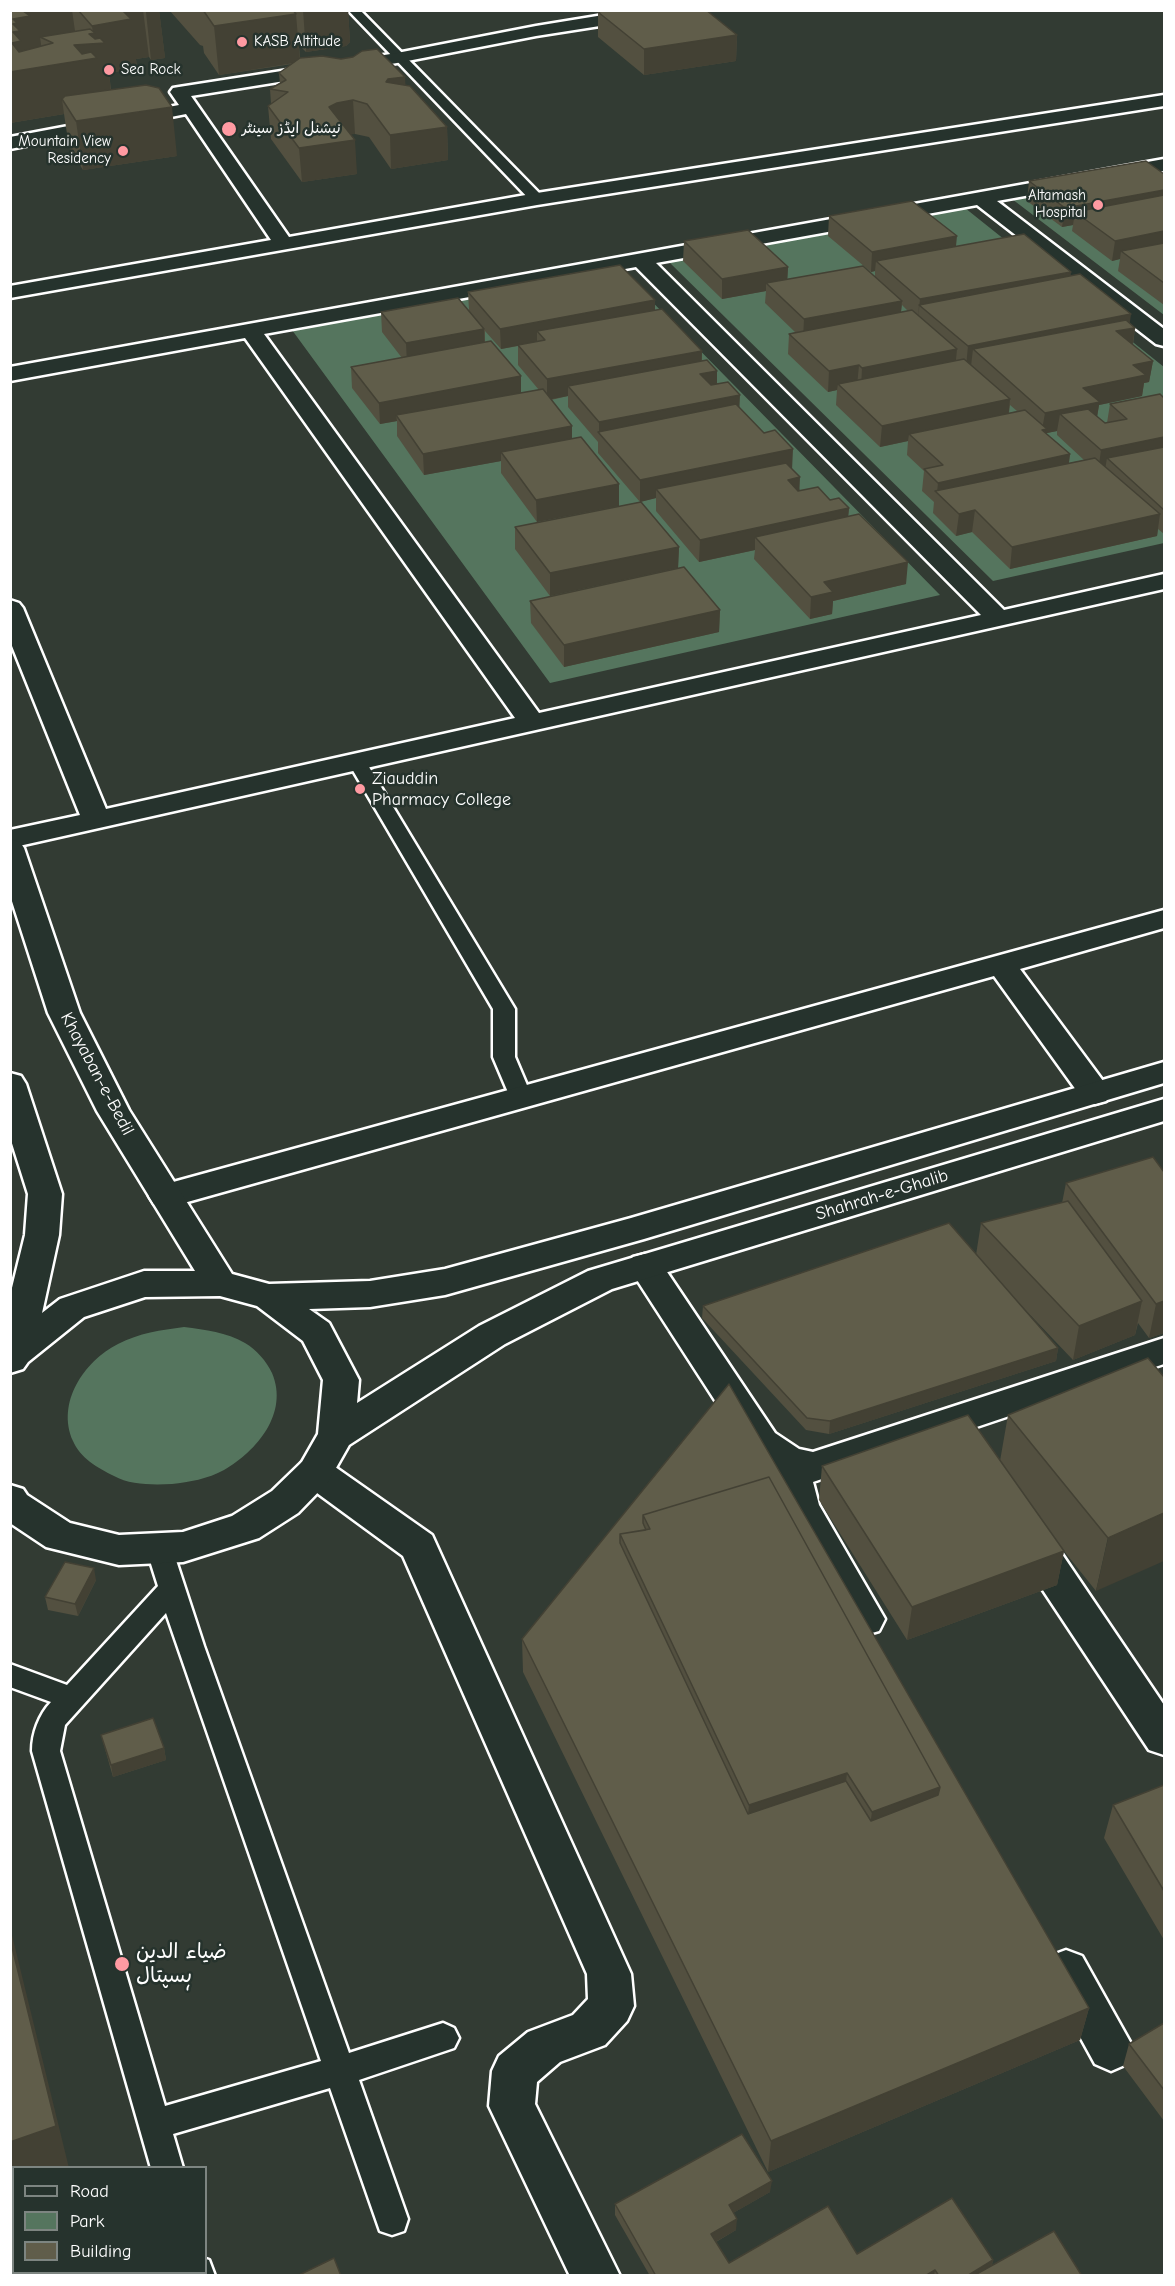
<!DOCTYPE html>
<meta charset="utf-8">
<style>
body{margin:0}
#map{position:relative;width:1175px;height:2286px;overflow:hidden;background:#323b33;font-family:"Comic Neue",sans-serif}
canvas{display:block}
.frame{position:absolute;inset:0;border:12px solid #fff;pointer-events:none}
.legend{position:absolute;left:12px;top:2166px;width:195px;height:108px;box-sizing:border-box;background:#26332d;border:2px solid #7d8581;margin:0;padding:8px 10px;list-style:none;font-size:18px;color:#fff}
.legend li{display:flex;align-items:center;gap:12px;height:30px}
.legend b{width:30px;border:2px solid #7d8581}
</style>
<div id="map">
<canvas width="1175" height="2286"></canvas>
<div class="frame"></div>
<ul class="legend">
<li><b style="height:8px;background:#26332d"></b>Road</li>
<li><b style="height:16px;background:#55755e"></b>Park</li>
<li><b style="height:16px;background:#605d4a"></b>Building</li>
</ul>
</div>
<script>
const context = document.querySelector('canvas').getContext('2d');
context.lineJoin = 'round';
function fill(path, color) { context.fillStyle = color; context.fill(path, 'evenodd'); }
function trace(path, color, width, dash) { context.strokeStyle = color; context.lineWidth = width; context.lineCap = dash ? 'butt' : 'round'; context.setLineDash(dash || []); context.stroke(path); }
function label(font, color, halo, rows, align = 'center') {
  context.font = font + ' "Comic Neue","Playpen Sans Arabic",sans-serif'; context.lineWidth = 5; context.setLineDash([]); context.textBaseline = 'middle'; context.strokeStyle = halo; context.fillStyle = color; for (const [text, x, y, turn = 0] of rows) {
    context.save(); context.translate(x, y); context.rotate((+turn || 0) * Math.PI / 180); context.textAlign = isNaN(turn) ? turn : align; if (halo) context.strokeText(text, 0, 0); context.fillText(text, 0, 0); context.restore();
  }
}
const green = new Path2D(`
 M1164,172V315L1012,199Z
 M965,208L1164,367V543L993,581L668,261Z
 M622,271L940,595L550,683L292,330Z
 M184,1327C206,1330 226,1332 245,1343C257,1350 266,1361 272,1373C289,1413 257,1451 224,1470C208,1479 189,1482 172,1484C153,1485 130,1485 114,1476C98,1468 80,1458 73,1441C56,1403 84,1361 118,1344C139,1333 161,1330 184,1327Z`);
const service = new Path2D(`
 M348,10H360L542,196L544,199L542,202H532Z
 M357,756L364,758L366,762L515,1009V1057L532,1097L529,1102L521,1104L513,1102L510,1097L493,1057V1009L348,762L350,758Z
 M159,1537L168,1541L172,1548L204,1646L349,2053L443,2023L454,2028L459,2038L454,2048L359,2080L408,2219L404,2231L392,2235L380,2231L330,2088L173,2134L183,2168H151L32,1751C32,1733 39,1715 51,1702L10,1687V1664L67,1685L158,1586L146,1548L150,1541ZM166,1613L321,2061L165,2106L60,1751L65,1725Z
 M206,2259L209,2260L215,2276H181L180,2272H206Z`);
const minor = new Path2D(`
 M634,10H678L670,15L536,36L397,63L191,96L289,237L537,193L1164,95V106L537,205L10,298V286L271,240L186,114L10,149V137L179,105L170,92L173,88L179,87L397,53L536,26Z
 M1164,159V171L997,201L1164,329V346L1156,344L977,205L656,263L1004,610L1164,574V589L10,848V830L80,815L10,641V600L19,603L23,608L106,809L515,718L245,338L10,381V367ZM636,267L981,615L539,713L264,334Z
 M1164,910V928L1020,969L1106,1085L1111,1093L1106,1101L1095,1104L1084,1101L994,976L166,1208L154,1204L149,1196L154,1188L166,1184Z
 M645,1254L657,1257L775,1433L799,1449L813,1452L1164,1338V1364L813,1482L819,1505L885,1619L879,1631L865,1635L851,1631L782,1508L775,1488V1471L749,1453L628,1266L633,1257Z
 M315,1457L328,1462L432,1535L631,1974L634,2006L627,2021L605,2045L560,2062L537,2082L535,2104L620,2276H570L489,2106L492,2071L499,2056L528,2032L573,2015L588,1999L587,1974L403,1556L302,1482L296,1472L302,1462Z
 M1033,1528L1047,1532L1164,1705V1755L1149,1750L1019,1554L1014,1543L1019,1532Z
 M1066,1950L1082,1956L1134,2049L1127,2064L1111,2071L1095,2064L1044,1971L1050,1956Z`);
const secondary = new Path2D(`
 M10,839L20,842L24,848L80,1013L129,1110L232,1274L269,1284L370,1281L445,1269L631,1218L1164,1062V1083L644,1239L445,1295L370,1307L309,1309L329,1323L359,1380L357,1403L479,1326L588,1271L1164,1099V1121L612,1289L505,1344L349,1445L328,1482L298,1513L259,1538L183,1562L119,1565L46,1547L10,1523V1485L23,1489L27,1495L70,1523L119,1535L183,1532L232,1516L272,1491L302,1462L318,1434L323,1380L303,1341L257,1306L220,1296L145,1297L84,1317L28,1362L23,1369L10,1373V1296L25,1235L28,1194L10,1137V1073L21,1076L26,1084L62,1194L59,1235L42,1313L60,1299L144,1271H195L97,1111L48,1013L10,895Z`);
const wall = new Path2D(`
 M10,10H159L165,58L151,60L149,57L136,59L137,68L109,73L111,90L177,156L83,170L69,147L64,114L10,123Z
 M348,10L350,42L346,46L306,52L299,45L300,58L405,86L447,127L448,160L391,169L369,137L355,134H350L357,174L302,182L271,139L268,106L271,104L270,89L280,83L279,73L292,64L219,75L204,53L203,46L200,45L170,11Z
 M598,12L737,35L736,61L644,75L598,37Z
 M1164,174V305L1118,271L1120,259L1112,261L1072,231L1073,225L1062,227L1027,201L1029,181Z
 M829,216L1071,276L1135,328L1133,345L1153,361L1149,382L1144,383L1142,396L1099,405L1097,417L1105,423H1107L1110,404L1164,398V534L1158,529L1157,536L1010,569L972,532L956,536L933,513L934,502L922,491L924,471L907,455L908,441L880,447L836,405L837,390L828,392L788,354L789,334L795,332L765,303L766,291L722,299L683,261L684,241L788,267L787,279L875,276V271L871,272L828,236ZM902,305L908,311L901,312ZM1010,405L1017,411L1009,413ZM1057,431V435L1084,460L1069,463L1070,454L1047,434V433Z
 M468,292L655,310L702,351V361L717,384L740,408L792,469L800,491L830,500L849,508L848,516L906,584L833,601L832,614L810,619L754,559L755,550L699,562L656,511V498L640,502L598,453V442L568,407V396L551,400L572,439L619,506L537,522L501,473V461L424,475L397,436V421L380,424L352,388L351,367L402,358L382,332L381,312L469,310ZM485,331L501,349L518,346V365L539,390L521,393V376L485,342Z
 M515,527L679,547L678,568L550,596L515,549Z
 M530,601L720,610L719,632L564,667L531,623Z
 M1153,1157L1164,1333L1149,1338L1138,1323L1135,1335L1073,1360L1015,1299L1058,1348L1056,1361L829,1434L806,1430L702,1318L703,1306L976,1255L981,1223L1062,1203L1066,1183Z
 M1148,1358L1096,1591L1064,1551L1057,1585L907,1640L819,1500L822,1466L1000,1461L1008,1415Z
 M729,1384L1089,2008L1080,2040L768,2172L523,1672L522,1639Z
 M96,1580L78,1616L48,1610L45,1597Z
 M101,1735L164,1748L166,1760L113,1777Z
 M1164,1785V1940L1104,1838L1113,1805Z
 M1164,2023V2121L1123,2066L1129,2044Z
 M770,2192L733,2213L736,2230L716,2242L729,2263L857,2254L993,2260L992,2265L1082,2276H650L615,2215V2204Z`);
const shadedWall = new Path2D(`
 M27,10H72L77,45L89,34L93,33L92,26L123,11L143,10L149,57L136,59L137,68L109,73L111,92L62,99L64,114L10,123V72L13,32V19L23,11ZM40,37L53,43L43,58Z
 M153,10H159L165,58L151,60L146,12Z
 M303,10H348L350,42L346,46L306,52Z
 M296,14L300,62L219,75L214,26Z
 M737,35L736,61L644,75V49Z
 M405,77L407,109L386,82L388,79Z
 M353,100L355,134L339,136L329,107L337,103Z
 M172,107L177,156L83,170L76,121Z
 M447,127L448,160L391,169L390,135Z
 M355,140L357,174L302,182L299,148Z
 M1164,190V209L1075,212L1073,225L1062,227L1065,208Z
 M1164,231V251H1121L1120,259L1112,261L1115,241Z
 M957,236L955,256L876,261L875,271L871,272L872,252Z
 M788,267L787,287L766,283V291L722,299V279Z
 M1071,272L1069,292L919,305L918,320L920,299Z
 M655,300V321L545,340L537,331V342L501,349L500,329Z
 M902,301L900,321L803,339L804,319Z
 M1131,314L1129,329L1135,328L1132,348L973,349L971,366L966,367L968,346Z
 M484,329L485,350L407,364L406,343Z
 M957,349L955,370L861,389L862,368Z
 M702,351L701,371L568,386V396L547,400V379Z
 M1153,361L1149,382L1144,383L1142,396L1099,405L1096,423L1060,414L1057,431L1047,433L1045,450L1042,430L1045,413L1083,388L1133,365Z
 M859,365L857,386L838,384L837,390L828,392L829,371Z
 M717,371V392L700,374Z
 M521,376V396L396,415L397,421L380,424L379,403Z
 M740,395L739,416L599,433V422Z
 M1010,399L1008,420L909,434L908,441L880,447L882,426Z
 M572,426V447L501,452V461L424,475L423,454Z
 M1164,437V458H1107L1105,470L1098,472L1101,450Z
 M793,449L792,470L656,489V498L640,502V480Z
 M1070,454L1067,476L937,493L938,483Z
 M800,477L799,499L788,480Z
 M619,484V506L537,522L536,500Z
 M849,508L847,530L755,537V550L699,562L700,540Z
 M975,510L972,532L956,536L959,514Z
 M1160,514L1157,536L1010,569L1012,547Z
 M679,547L678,568L550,596V573Z
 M908,562L906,584L833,601L832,614L810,619L811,597L824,582Z
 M720,610L719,632L564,667V645Z
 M1142,1301L1135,1335L1073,1360L1079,1326Z
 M1164,1301V1333L1149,1338L1156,1304Z
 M1058,1348L1056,1361L829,1434L830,1421Z
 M1164,1513V1561L1096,1591L1108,1538Z
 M1064,1551L1057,1585L907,1640L912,1607Z
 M94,1568L96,1580L78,1616L75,1604Z
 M164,1748L166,1760L113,1777L111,1765Z
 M847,1773L842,1814L745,1846L749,1805Z
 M940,1787L933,1828L866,1853L872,1812Z
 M10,1927L69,2168H14V2195L10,2196Z
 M1089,2008L1080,2040L768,2172L771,2141Z
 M772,2181L770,2192L728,2216L729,2205Z
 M737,2219L736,2230L710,2245L711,2234Z
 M993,2260L990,2271L983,2276H967Z
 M935,2270L934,2276H925Z`);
const building = new Path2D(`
 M10,10H27L23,11L30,16L13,19L17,23L13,24L20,31L13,32L21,41L12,43L19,52L53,43L40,37L90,29L95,33L89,34L95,39L100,38L105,43L74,45L82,54L91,52L97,58L10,72Z
 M78,10H128L123,11L131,19L92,26Z
 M203,10H293L296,14L214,26Z
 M608,10H706L737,35L644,49L598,12Z
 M377,49L405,77L388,79L386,82L410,86L447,127L390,135L367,104L353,100L337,103L329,107L355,140L299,148L268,106L288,92L270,89L286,80L279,73L300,58L322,56L341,59L353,57L362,51Z
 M146,85L159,88L172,107L76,121L62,99L65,96Z
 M1146,161L1164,174V190L1065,208L1029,181Z
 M1164,195V231L1115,241L1075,212Z
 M912,201L957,236L872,252L829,216Z
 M748,230L788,267L722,279L684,241Z
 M1024,234L1071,272L920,299L876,261Z
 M1164,243V283L1121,251Z
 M620,265L655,300L500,329L468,292Z
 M863,266L902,301L804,319L766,283Z
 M1080,274L1131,314L968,346L919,305Z
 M458,298L484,329L406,343L381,312Z
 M662,309L702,351L547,379L518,345L545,340L537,331Z
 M912,310L957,349L862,368L859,365L829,371L789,334Z
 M1126,320L1135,328L1116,331L1153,361L1133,365L1146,375L1083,388L1100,402L1045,413L973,349Z
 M491,341L521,376L379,403L351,367Z
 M964,359L1010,399L882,426L838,384Z
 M707,360L717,371L700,374L711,385L728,382L740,395L599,422L568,386Z
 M543,389L572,426L423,454L396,415Z
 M1160,394L1164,398V437L1101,450L1060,414L1088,409L1105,423L1127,419L1110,404Z
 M736,404L764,433L775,430L793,449L640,480L598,432Z
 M1025,410L1047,429L1042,430L1070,454L938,483L924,469L943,465L909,434Z
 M581,437L619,484L536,500L501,452Z
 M1164,447V510L1107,458Z
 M1095,458L1160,514L1012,547L975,510L959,514L935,491Z
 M786,463L800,477L788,480L798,491L818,487L830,500L839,498L849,508L700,540L656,489Z
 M641,502L679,547L550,573L515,527Z
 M859,514L908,562L824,582L833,592L811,597L755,537Z
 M684,567L720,610L564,645L530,601Z
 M1153,1157L1164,1172V1301L1156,1304L1066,1183Z
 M1068,1201L1142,1301L1079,1326L981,1223Z
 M949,1223L1058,1348L830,1421L807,1418L703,1306Z
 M1148,1358L1164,1377V1513L1108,1538L1008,1415Z
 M729,1384L1089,2008L771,2141L522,1639ZM769,1477L940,1787L938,1795L871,1821L846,1781L748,1814L620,1543V1534L646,1530L643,1523V1515Z
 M968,1415L1064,1551L912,1607L822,1466Z
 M769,1477L940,1787L872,1812L847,1773L749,1805L620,1534L650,1529L643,1515Z
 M65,1562L94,1568L75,1604L45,1597Z
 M153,1718L164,1748L111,1765L101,1735Z
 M1164,1785V1891L1113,1805Z
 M10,1939L56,2126L10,2142Z
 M1164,2023V2090L1129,2044Z
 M742,2134L772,2181L729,2205L737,2219L711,2234L729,2263L828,2206L857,2254L952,2198L993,2260L967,2276H939L935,2270L925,2276H656L615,2204Z
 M1054,2231L1082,2276H973Z
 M334,2258L341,2276H297Z`);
const markers = [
 [242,42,6,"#ff9aa2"],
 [109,70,6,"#ff9aa2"],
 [229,129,8,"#ff9aa2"],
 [123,151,6,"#ff9aa2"],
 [1098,205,6,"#ff9aa2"],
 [360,789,6,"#ff9aa2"],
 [122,1964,8,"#ff9aa2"]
];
const farPoinames = [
 ["KASB Altitude",254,42],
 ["Sea Rock",121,70],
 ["نیشنل ایڈز سینٹر",242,129],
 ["Mountain View",111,142,"right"],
 ["Residency",111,159,"right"],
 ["Altamash",1086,196,"right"],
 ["Hospital",1086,213,"right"]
];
const poiNames = [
 ["Ziauddin",372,779],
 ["Pharmacy College",372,800]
];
const streetNames = [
 ["Khayaban-e-Bedil",97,1074,62],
 ["Shahrah-e-Ghalib",882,1195,-17]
];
const nearPoinames = [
 ["ضیاء الدین",136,1952],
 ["ہسپتال",136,1976]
];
fill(green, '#55755e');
trace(service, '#fff', 5);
trace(minor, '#fff', 5);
trace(secondary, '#fff', 5);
fill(service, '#26332d');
fill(minor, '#26332d');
fill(secondary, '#26332d');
fill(wall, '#535040');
fill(shadedWall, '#434134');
fill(building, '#605d4a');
trace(building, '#434134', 1.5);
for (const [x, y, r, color] of markers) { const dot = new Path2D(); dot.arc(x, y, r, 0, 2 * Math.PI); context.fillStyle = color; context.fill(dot); trace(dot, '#26332d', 2); }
label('15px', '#fff', '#26332d', farPoinames, 'left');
label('18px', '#fff', '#26332d', poiNames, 'left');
label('18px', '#fff', '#26332d', streetNames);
label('21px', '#fff', '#26332d', nearPoinames, 'left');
</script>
